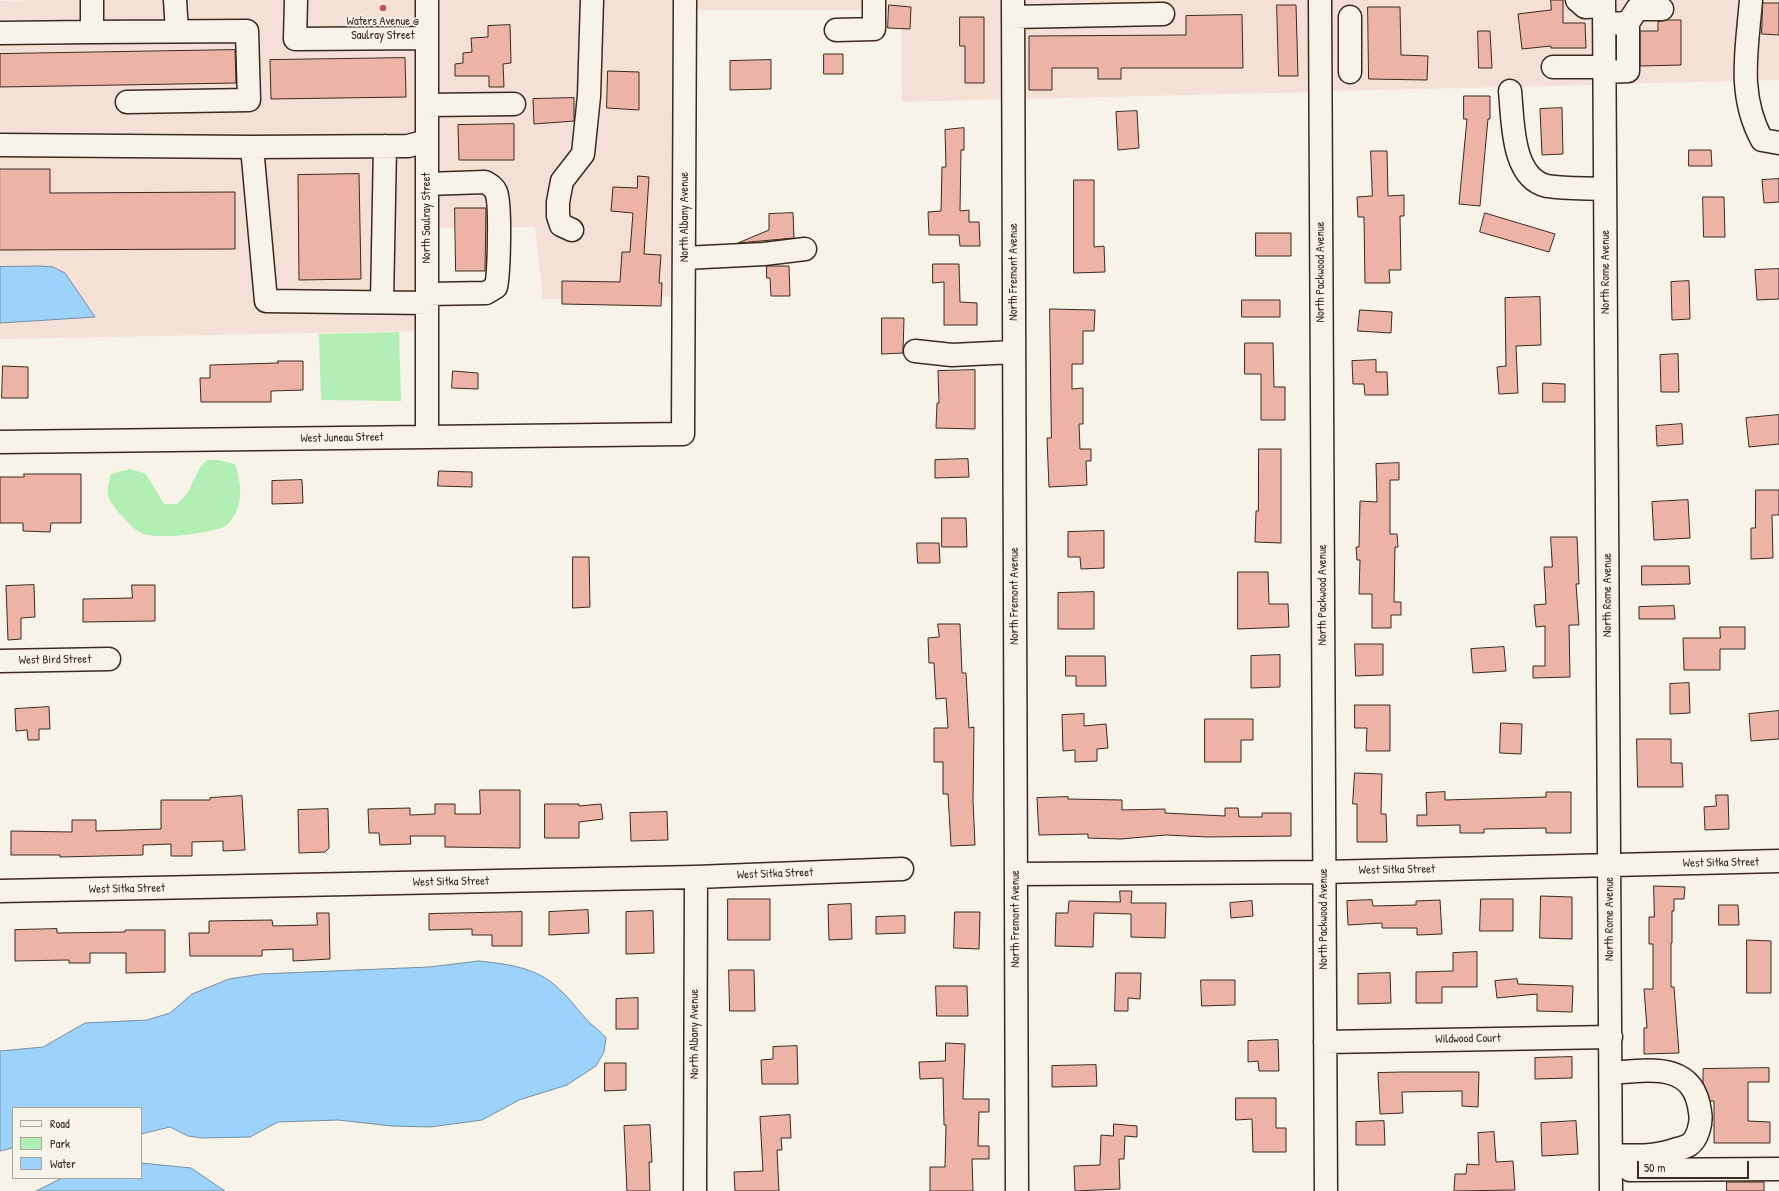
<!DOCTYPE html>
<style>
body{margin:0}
#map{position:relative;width:1779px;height:1191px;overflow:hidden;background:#f7f3e8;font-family:"Patrick Hand",sans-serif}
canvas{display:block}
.legend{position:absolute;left:12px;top:1107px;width:130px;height:72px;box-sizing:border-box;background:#f7f3e8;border:1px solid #aca397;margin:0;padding:5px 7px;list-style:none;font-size:12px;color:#3b2a1e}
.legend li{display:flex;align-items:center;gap:8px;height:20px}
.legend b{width:20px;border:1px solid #aca397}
.scale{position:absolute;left:1637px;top:1161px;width:112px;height:18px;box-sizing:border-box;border:2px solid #3b2a1e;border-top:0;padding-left:5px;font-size:12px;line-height:14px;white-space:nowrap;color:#3b2a1e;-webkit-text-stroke:3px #f7f3e8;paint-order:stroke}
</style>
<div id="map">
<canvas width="1779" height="1191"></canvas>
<ul class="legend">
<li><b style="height:5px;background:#f7f3e8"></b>Road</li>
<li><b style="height:11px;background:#b1efb5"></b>Park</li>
<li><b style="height:11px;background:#9cd2fb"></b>Water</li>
</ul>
<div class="scale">50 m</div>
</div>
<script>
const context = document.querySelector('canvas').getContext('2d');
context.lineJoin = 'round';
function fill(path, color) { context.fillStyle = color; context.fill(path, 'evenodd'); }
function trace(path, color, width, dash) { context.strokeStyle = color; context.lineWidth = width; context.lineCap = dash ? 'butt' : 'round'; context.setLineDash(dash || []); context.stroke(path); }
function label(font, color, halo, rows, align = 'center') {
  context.font = font + ' "Patrick Hand",sans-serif'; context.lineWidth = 3.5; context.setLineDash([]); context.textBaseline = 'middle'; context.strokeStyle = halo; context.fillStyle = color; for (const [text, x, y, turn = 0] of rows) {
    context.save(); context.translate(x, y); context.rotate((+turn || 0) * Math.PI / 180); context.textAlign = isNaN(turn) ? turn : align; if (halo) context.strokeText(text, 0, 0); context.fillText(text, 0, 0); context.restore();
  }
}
const built = new Path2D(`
 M43,0H419V331L0,339V323L94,317L52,267H0V1Z
 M434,0H678L676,297L543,299L535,227L435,228Z
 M693,0H1005V99L902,102L901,10H694Z
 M1020,0H1312L1313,92L1021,99Z
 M1327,0H1597V85L1328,91Z
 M1612,0H1779V80L1612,84Z`);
const green = new Path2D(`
 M399,332L401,401L321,400L319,334Z
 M207,460H218L235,464C242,484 244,507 228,524C223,529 211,530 205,532C190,535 155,539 141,533C133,529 127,521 121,515C107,498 105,496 111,474L130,469L146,474L164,504H177L187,494L201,466Z`);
const water = new Path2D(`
 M42,266L53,267L65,273L95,317L0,323V267Z
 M479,961C506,964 536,967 557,987C568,996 576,1008 586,1019C592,1026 600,1030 606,1038L604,1052L596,1066L567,1085L519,1100L482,1120L430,1127L392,1126L338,1120L278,1122L250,1137L202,1138L188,1136L170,1127L141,1134V1108H13V1148L0,1151V1051L43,1047L85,1023L147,1020L170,1013L192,994L229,979L261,974L429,967Z
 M141,1163L191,1168L225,1191H36L62,1178H141Z`);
const building = new Path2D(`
 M1551,0H1563V23H1585L1586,48H1551V46L1522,49L1518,14L1551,10Z
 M1763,3H1779V35L1762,34Z
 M889,5L911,7L910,29L888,28Z
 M1277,5H1296L1298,76H1279Z
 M1368,7H1400L1401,55L1428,56L1427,80L1369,79Z
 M1242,15L1243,68H1121V79H1098V68H1052V90H1029V36L1186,35V16Z
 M960,17H984V83H965V46H960Z
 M1668,20H1681V65L1640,66V31H1658V22Z
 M510,25L511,63L503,64L504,87H489V76H455V64L463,63V53L472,52L471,38L488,37V26Z
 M1478,31H1490L1492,68H1479Z
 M235,50L236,83L0,87V54Z
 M824,54H843V74H824Z
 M405,58L406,97L271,99L270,60Z
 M771,60V89L730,90V61Z
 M608,71L639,72V110L607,108Z
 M1464,96H1490V119H1488L1480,206L1459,204L1467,119H1464Z
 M574,98V121L534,124L533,99Z
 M1562,108L1563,154L1542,155L1540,109Z
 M1137,111L1139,148L1118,150L1116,112Z
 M514,124V160H459L458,125Z
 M964,128V150H961L960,211L969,210V222H979L980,246H960L959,235H929L928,212L941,211L942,167H946L945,130Z
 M1689,150H1711L1712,166H1689Z
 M1371,151H1387L1388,196L1404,195V216H1400L1401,270H1389L1390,283H1365L1364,217H1358L1357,197L1372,196Z
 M0,169H50V193L235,192V249L0,250Z
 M359,174L361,279L299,280L298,175Z
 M638,176L649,177L644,254L661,255L659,283H662L661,306L562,304V281L620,282L622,252H630L633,213L611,211L613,187L637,188Z
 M1779,179V202L1764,203L1762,180Z
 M1074,180H1094V247L1104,246L1105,272L1074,273Z
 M1703,197H1724L1725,237H1704Z
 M455,208H486L485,271H456Z
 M793,213L794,238L738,243L769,230V214Z
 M1485,213L1555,234L1549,252L1480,232Z
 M1256,233H1291V256H1256Z
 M933,264H959L960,302L977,303V325H944V282L933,283Z
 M767,266H789L790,296H771L770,278H767Z
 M1779,269V299L1757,300L1755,270Z
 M1689,281L1690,319L1672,320L1671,282Z
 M1540,297L1541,345L1516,346L1518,393L1499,394L1497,367L1506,366L1505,298Z
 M1242,300H1280V317H1242Z
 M1050,309L1095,310L1094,331H1083V364H1072V389L1083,388V424H1079L1080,449H1091V461H1086L1087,485L1049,487L1047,438H1051Z
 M1360,310L1392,312L1391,333L1358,331Z
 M882,318H904L903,353L882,354Z
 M1245,343H1273L1274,387H1285V420H1261V374H1245Z
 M1678,354L1679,392H1661L1660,355Z
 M1376,360V372H1387L1388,395H1365L1364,384H1353L1352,361Z
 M278,361H303V390L271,391V402H201L200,378H210V365L278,363Z
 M3,366L28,367V398H2Z
 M975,370V429L936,428L937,403H939L938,371Z
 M453,371L478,373V389L452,388Z
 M1543,383L1565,384V402H1543Z
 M1779,415V444L1749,447L1746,418Z
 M1682,424L1683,444L1657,446L1656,426Z
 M1259,449H1281V543L1255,542L1256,511H1258Z
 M968,459L969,477L935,478V460Z
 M1399,463V480H1390V534H1397L1398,547H1395L1394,602H1401V615H1391V628H1372V594H1359L1360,560H1357L1356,547H1359L1360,501L1377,502L1376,464Z
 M439,471L472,472V487L438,486Z
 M24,474H81V523H51L50,532L23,531V523H0V477H24Z
 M302,480L303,503L272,504V481Z
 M1756,490H1779V515H1772L1773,558L1751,559V528H1755Z
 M1688,500L1690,538L1654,540L1652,502Z
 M942,518H966L967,547H942Z
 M1104,531V568L1081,569L1080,557H1068V532Z
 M1551,537H1577L1579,584H1576L1579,625H1569L1570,677L1533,678V666H1545V626L1536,627L1534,605L1546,604L1544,567H1552Z
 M917,543H939L940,563H918Z
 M573,557H589L590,607L573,608Z
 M1642,566H1689L1690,584L1642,585Z
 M1238,572H1268L1269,604H1288L1289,627L1238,629Z
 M34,585L35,617L21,618V639L8,640L6,586Z
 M132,585H155V621L83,622V599L132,598Z
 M1094,592V629H1058V593Z
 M1674,606L1675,619H1639V607Z
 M938,624H960L962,673H966L969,728L974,727L973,801L975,845L951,846L948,794H943V762H934V728H948L946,698L936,699L934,663H929L928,638L939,637Z
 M1720,627H1745V649H1720V670H1684L1683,638H1720Z
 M1355,644H1383V675L1356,676Z
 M1504,647L1506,671L1473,673L1471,649Z
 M1280,655V687L1251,688V656Z
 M1066,656H1105L1106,686H1076V676H1066Z
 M1689,683L1690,713L1670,714V684Z
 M1355,705H1390V751H1366L1367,728H1355Z
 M49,707L50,729H39V740H28L27,730L16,731L15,709Z
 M1779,711V739L1751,741L1749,714Z
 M1084,714V726L1106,724L1108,748L1097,749V761L1075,762V750L1063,751L1062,715Z
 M1205,719H1253V740H1241V762H1205Z
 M1501,723L1522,724L1521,754L1500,753Z
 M1637,739H1671V763H1682L1683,787H1638Z
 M1355,773L1382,774L1381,814H1386L1387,842H1357V804H1353Z
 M480,790H520V848L445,847V836H410L411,844L380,845L379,833H369L368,809L410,808V815L435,814V804H455V814H480Z
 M1445,792V800L1546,797V792H1571V833H1546V828L1484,829V833H1460V825L1417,826V815H1427L1426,793Z
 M1716,795H1728L1729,829L1705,830L1704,807L1716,806Z
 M242,796L245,850L223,851V841L192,842V856H171V844L143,845V855L60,857V855H11V831L72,832V820H96V831L161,829V800H210V798Z
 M1068,797V799L1122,800V810L1165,809V813L1225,816V808H1238L1239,817H1262V813H1291V836L1207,837L1166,835L1121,839L1088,838V834L1039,835L1037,798Z
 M545,804H579V806L601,804L603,819L579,822V838H545Z
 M328,809L329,848L325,852L299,853L298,810Z
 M667,812L668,840L631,841L630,813Z
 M1654,886L1685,887L1684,899H1674V911H1672V943H1671V987H1674L1679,1053L1644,1054V1028H1647L1644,989H1653V944H1649V917H1654Z
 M1120,891H1132L1131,903H1166L1165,938L1131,937V914L1094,913L1093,947L1055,946L1056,913H1068L1069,901L1120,902Z
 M1541,896L1572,897V939L1540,938Z
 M728,899H770V940H728Z
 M1481,899H1513V931H1480Z
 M1372,900L1373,906L1416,905V901L1440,900L1442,934L1417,935V928H1382V923L1348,925L1347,901Z
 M1252,901L1253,916L1231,918L1230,903Z
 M851,904L852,939L829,940L828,905Z
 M1719,905H1738L1739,925H1719Z
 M588,910L589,933L549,935V912Z
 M653,911L654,953L626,954V912Z
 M522,912V946H492V935H472V929L429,930V914Z
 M955,912H980L979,949L954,948Z
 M317,913H329L330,959L293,961V949L262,950V956H190L189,933H209V921L272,920L273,926L317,925Z
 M905,916V933L876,934V917Z
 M57,929V933L125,932V930H165V972L126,973V953H90V963H69V960L15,961V930Z
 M1747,940L1771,941V993H1747Z
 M1477,952V987H1442V1003H1416V972L1453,971V953Z
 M729,970H754L755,1011H730Z
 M1116,973H1141L1140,999L1128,998V1011H1115Z
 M1390,973L1391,1003L1358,1004V974Z
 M1517,979L1518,984L1573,986L1572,1012L1537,1011V994L1497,998L1495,981Z
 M1201,980H1235V1005L1202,1006Z
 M936,986H967L968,1016H937Z
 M638,998V1029H616V999Z
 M1278,1040L1279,1071H1259L1258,1061L1248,1062V1041Z
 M946,1043L965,1044L963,1099H989V1112H979L978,1146H989V1159H972L973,1191H930V1167H945L946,1125H944L943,1078L920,1079L919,1062L945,1061Z
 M797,1046L798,1084H762L761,1060L773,1059V1047Z
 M1572,1057V1078L1535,1079V1058Z
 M605,1063H626V1090L605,1091Z
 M1096,1065L1097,1086L1052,1087V1066Z
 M1769,1068V1082H1748V1121L1770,1122V1143H1714V1101H1710L1703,1083V1069Z
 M1402,1072H1479L1478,1107L1462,1106V1091L1402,1092L1403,1113L1380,1114L1378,1073Z
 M1236,1098H1276V1128H1286V1152H1253L1252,1119L1236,1120Z
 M790,1115L791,1138H781L782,1150H777L779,1191H735L734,1172L763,1171L760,1117Z
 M1384,1121L1385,1145H1356V1122Z
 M1576,1121L1578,1154L1542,1156L1541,1123Z
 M1114,1124L1137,1126V1137L1125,1136L1124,1159H1119L1120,1189L1075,1191L1074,1166L1100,1165L1101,1135L1113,1136Z
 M650,1125L652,1162H649L650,1191H627L624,1126Z
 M1494,1132L1496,1162L1513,1161L1515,1190L1454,1191L1455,1174H1466L1467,1164L1479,1165L1478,1133Z
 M1727,1182H1764V1191H1727Z`);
const minor = new Path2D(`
 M92,0V32L247,31L249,100L127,102
 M175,0L177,31
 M296,0L295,39L427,38
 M427,0V437
 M1013,0L1017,1191
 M1320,0L1326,1191
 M1577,0L1585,7L1604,6
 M1604,0L1611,1191
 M1751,0C1747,50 1737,94 1762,140L1779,143
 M1013,17L1163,14
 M1350,17V72
 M1628,23L1637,9H1662
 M1604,24L1628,23V71L1605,72
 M836,30L874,29V0
 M0,33L92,32
 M1553,67H1605
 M1510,91C1513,119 1511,178 1547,186C1566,189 1587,188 1605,189
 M427,105L514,104
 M0,145L252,147L408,146L427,141
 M252,147L266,301L427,303
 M427,184L485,182C490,185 494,187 496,192C501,203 499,273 496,287L486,293L427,294
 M572,230L561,225L558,216V202L562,181L583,154L589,96L592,0
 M684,258L764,254L805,249
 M382,302L385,146
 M915,351L952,355L1014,352
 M0,442L683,434L685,0
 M0,661L109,659
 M1016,874L1324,872L1779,861
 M0,891L696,877L902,869
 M1325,1042L1611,1037
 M1611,1155C1634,1156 1655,1157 1677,1149C1681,1148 1686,1147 1689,1145C1698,1139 1702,1122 1700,1112C1694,1061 1649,1070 1611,1073
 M1630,1170L1779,1169
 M695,1191L696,877`);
const markers = [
 [383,8,4,"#d1495b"]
];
const poiNames = [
 ["Waters Avenue @",383,22],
 ["Saulray Street",383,36]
];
const streetNames = [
 ["North Albany Avenue",685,217,-90],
 ["North Saulray Street",427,218,-90],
 ["North Fremont Avenue",1014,272,-90],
 ["North Packwood Avenue",1321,272,-90],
 ["North Rome Avenue",1606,272,-90],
 ["West Juneau Street",342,438,-1],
 ["North Packwood Avenue",1323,595,-90],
 ["North Rome Avenue",1608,595,-90],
 ["North Fremont Avenue",1015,596,-90],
 ["West Bird Street",55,660,-1],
 ["West Sitka Street",1721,863,-1],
 ["West Sitka Street",1397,870,-1],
 ["West Sitka Street",775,874,-2],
 ["West Sitka Street",451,882,-1],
 ["West Sitka Street",127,889,-1],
 ["North Fremont Avenue",1016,919,-90],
 ["North Packwood Avenue",1324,919,-90],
 ["North Rome Avenue",1610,919,-90],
 ["North Albany Avenue",695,1034,-90],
 ["Wildwood Court",1468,1039,-1]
];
fill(built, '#f4e0d4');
fill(green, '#b1efb5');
fill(water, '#9cd2fb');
trace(water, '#758fa3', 1);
fill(building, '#edb3a7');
trace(building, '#3b2a1e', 1);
trace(minor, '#3b2a1e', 25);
trace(minor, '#f7f3e8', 22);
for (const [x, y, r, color] of markers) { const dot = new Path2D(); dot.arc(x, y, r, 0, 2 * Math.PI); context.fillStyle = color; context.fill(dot); trace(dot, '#f7f3e8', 1.5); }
label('12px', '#3b2a1e', '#f7f3e8', poiNames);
label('12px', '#3b2a1e', '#f7f3e8', streetNames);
</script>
